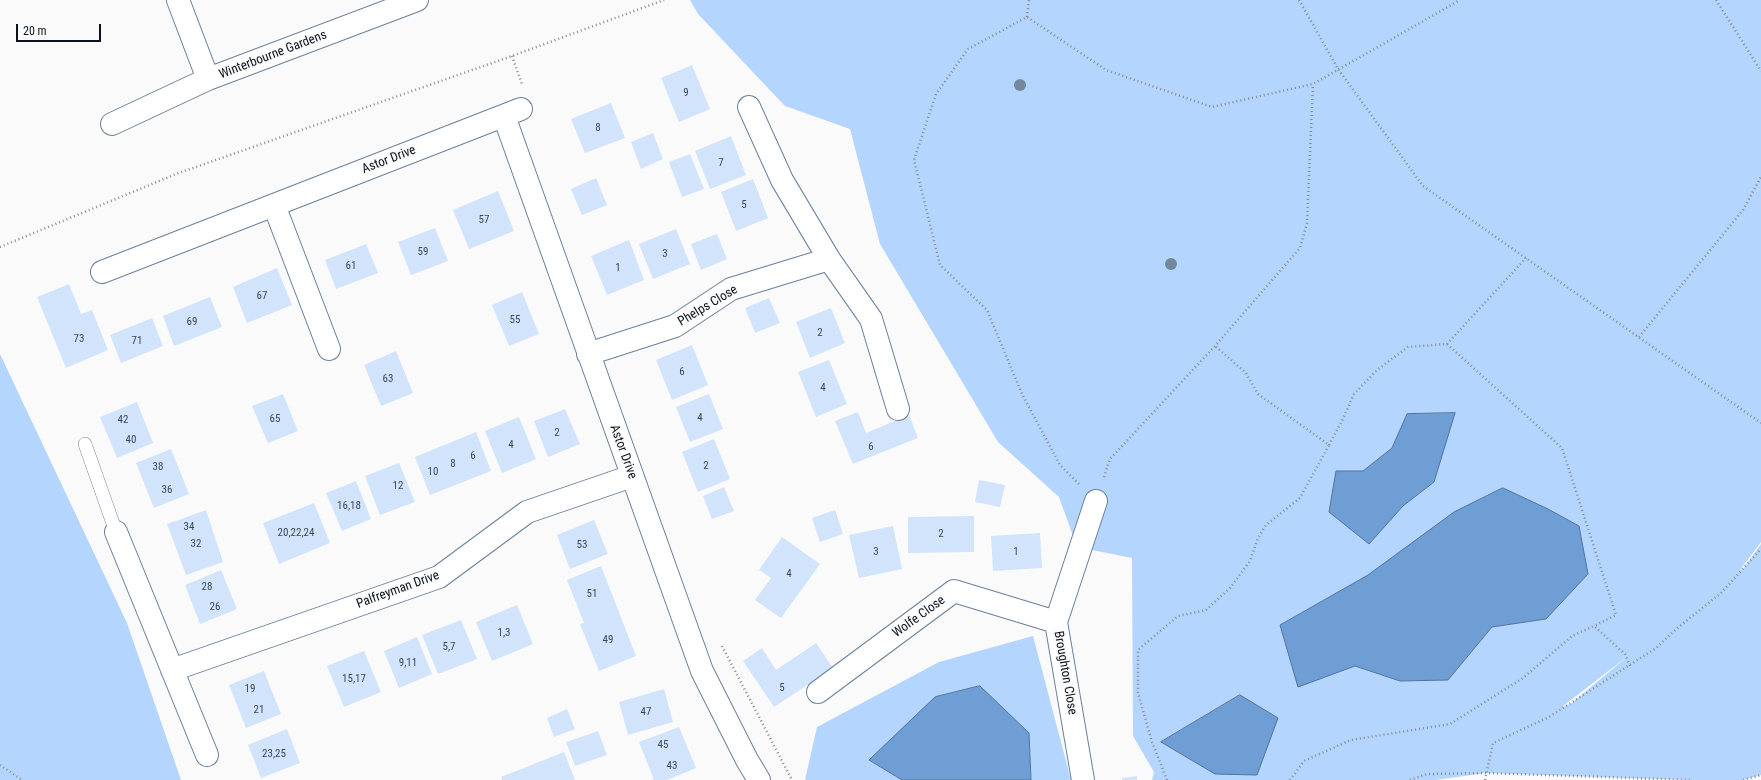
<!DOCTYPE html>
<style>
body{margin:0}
#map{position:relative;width:1761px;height:780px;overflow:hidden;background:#fafafa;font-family:"Roboto Condensed",sans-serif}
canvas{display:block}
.scale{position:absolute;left:16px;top:24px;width:85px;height:18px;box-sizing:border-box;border:2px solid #0a131d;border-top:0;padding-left:5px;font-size:12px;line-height:14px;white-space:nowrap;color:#0a131d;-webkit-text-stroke:3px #fafafa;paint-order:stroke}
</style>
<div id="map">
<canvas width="1761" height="780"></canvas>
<div class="scale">20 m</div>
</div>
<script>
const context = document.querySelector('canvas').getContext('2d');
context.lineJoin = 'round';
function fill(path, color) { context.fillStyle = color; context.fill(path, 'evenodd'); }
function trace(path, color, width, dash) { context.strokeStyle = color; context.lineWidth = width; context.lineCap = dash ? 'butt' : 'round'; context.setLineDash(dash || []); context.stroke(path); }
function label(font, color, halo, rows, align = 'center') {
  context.font = font + ' "Roboto Condensed",sans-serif'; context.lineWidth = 3.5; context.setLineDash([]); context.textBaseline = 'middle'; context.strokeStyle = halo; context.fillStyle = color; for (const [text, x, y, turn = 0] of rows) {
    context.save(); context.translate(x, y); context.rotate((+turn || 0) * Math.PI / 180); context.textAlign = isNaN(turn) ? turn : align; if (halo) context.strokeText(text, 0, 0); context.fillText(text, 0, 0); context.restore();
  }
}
const green = new Path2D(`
 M690,0H1761V542L1740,570L1743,569L1761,544V775L1743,780H1690L1486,773L1435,780H1152L1154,772L1133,736L1132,558L1077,547L1059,497L998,442L880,244L850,129L785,106L698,14ZM1408,414L1434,482L1403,506L1369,544L1336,471H1363L1393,448ZM1368,575L1546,619L1492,627L1448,680L1400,681L1355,666L1280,625ZM1628,656L1572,703L1563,707V706Z
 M0,354L127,623L181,780H0Z
 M1033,636L1071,780H1031L1029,733L869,760L902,780H805L817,727L939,662Z`);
const water = new Path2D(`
 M1455,413L1434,482L1403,506L1369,544L1329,512L1336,471H1363L1392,448L1407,414Z
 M1503,488L1548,509L1579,526L1588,574L1546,619L1492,627L1448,680L1400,681L1355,666L1298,687L1280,625L1368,575L1454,512Z
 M980,686L1029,733L1031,780H902L869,760L935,697Z
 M1240,695L1278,718L1257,775L1215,774L1161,742Z`);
const building = new Path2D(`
 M692,65L710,109L679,122L661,78Z
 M611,103L625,138L585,153L571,119Z
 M653,133L663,159L641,169L631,142Z
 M731,136L746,175L710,189L695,151Z
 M690,154L704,189L682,197L669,162Z
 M596,178L607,205L582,215L571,189Z
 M753,179L768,218L736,231L721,192Z
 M498,191L514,231L469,249L453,210Z
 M435,228L448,261L411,275L398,242Z
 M676,229L690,264L653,279L639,244Z
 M717,234L727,259L701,270L691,244Z
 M629,240L644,280L607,295L591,256Z
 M366,244L378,273L336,289L325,260Z
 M277,268L292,305L247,323L233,287Z
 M69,284L81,314L92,310L108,350L66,368L37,297Z
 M522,292L539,334L509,346L492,305Z
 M210,297L222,327L174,346L163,316Z
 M769,298L780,323L755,333L745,308Z
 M831,308L845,343L810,358L796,322Z
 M152,318L163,346L121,363L110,335Z
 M692,345L708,385L672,400L656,360Z
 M396,351L413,393L381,406L364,365Z
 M829,360L847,404L816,417L798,372Z
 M283,394L298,431L268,443L252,406Z
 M709,394L723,429L690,442L676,407Z
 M137,402L153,443L117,458L100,417Z
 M565,409L580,444L548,457L534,421Z
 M858,412L866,433L909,415L918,438L853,464L835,421Z
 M519,417L536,459L502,473L485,431Z
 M476,432L491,471L430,495L415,457Z
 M714,439L730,479L698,492L682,452Z
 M171,449L189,494L154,508L136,463Z
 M399,463L415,502L380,515L365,476Z
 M979,480L1005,485L1000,507L975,502Z
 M356,481L371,519L342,531L326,493Z
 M724,487L734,511L712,519L703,496Z
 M314,503L330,543L279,564L263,523Z
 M206,510L223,562L186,575L167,524Z
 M835,510L843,534L820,542L812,518Z
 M974,516V552L908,553V517Z
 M594,520L608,554L570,569L557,535Z
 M893,526L902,569L859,578L849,535Z
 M1040,533L1042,568L993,571L991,536Z
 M782,537L820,564L781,618L755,600L771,578L759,570Z
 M601,566L636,656L599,671L580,624L584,623L567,580Z
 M221,570L237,609L200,624L185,585Z
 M517,605L533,644L492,661L476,622Z
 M461,620L477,659L438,674L422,635Z
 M417,637L432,674L399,688L384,651Z
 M816,643L833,668L774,707L743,661L762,648L776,670Z
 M364,651L381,692L344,707L327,666Z
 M264,671L281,714L246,728L229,685Z
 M664,689L673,722L628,735L619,702Z
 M567,709L575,729L554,737L547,718Z
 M679,727L696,768L667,780H654L639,742Z
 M287,729L300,763L261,778L248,745Z
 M598,731L607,755L575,766L566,742Z
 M564,752L575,780H502L501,777Z
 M1137,776V780H1122V778Z`);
const path = new Path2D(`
 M1299,0L1338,69L1423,186L1761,423
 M1716,0L1761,71
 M1027,17L1029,0
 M512,56L522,84
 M0,247L176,174L512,56L664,0
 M1639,337L1743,210L1761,177
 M1447,344L1526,258
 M1329,445L1343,419L1354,394L1377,370L1408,347L1447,344L1562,448L1616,615L1594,626
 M1104,477L1110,459L1215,346L1300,248L1307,223L1313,84
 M1079,484L1060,465L1022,394L987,310L940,265L914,160L936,94L968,49L1027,17L1106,70L1212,107L1313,84L1460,0
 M722,646L792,780
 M0,765L22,780
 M1167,780L1152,742L1138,693V650L1178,616L1206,610L1230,588L1250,561L1258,538L1266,525L1300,498L1329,445L1258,394L1246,373L1215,346
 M1290,780L1304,761L1351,740L1450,724L1523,678L1572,636L1594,626L1625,654L1630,666
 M1410,780L1427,774L1486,773L1690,780
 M1485,780L1493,743L1549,717L1656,648L1675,630L1721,593L1761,549
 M1743,780L1761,775`);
const service = new Path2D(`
 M85,444L116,532`);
const minor = new Path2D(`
 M178,0L208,79L417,0
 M749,107L782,180L829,259L871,319L898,409
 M504,116L702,671L747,760L759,780
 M112,124L208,79
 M274,205L329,349
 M102,272L521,109
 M588,354L675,326L731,289L829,259
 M116,532L207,755
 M172,670L439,577L527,512L632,476
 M818,692L954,591L1056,622
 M1083,780L1056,622L1096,501`);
const trees = [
 [1020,85],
 [1171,264]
];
const numberNames = [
 ["9",686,93],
 ["8",598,128],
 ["7",721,163],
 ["5",744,205],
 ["57",484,220],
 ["59",423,252],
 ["3",665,254],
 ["61",351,266],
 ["1",618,268],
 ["67",262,296],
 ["55",515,320],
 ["69",192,322],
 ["2",820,333],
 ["73",79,339],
 ["71",137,341],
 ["6",682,372],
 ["63",388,379],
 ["4",823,388],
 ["4",700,418],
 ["65",275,419],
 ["42",123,420],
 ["2",557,433],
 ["40",131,440],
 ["4",511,445],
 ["6",871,447],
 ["6",473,456],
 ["8",453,464],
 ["2",706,466],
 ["38",158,467],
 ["10",433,472],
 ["12",398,486],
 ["36",167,490],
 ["16,18",349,506],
 ["34",189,527],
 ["20,22,24",296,533],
 ["2",941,534],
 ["32",196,544],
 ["53",582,545],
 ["3",876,552],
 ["1",1016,552],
 ["4",789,574],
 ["28",207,587],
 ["51",592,594],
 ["26",215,607],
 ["1,3",504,633],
 ["49",608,640],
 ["5,7",449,647],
 ["9,11",408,663],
 ["15,17",354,679],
 ["5",782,688],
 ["19",250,689],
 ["21",259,710],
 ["47",646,712],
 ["45",663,745],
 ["23,25",274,754],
 ["43",672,766]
];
const streetNames = [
 ["Winterbourne Gardens",273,55,-21],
 ["Astor Drive",389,160,-21],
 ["Phelps Close",708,306,-31],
 ["Astor Drive",623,452,70],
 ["Palfreyman Drive",398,590,-20],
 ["Wolfe Close",919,617,-36],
 ["Broughton Close",1065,673,80]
];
fill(green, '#b4d5fd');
fill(water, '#6e9ed4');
trace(water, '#50749d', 1);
fill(building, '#d1e4fc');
trace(service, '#6a819c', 14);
trace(minor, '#6a819c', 24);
trace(path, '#858a8f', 2.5, [1, 3]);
trace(service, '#fff', 13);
trace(minor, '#fff', 22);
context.fillStyle = '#74889b';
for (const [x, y] of trees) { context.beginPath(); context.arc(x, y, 6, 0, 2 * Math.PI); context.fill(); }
label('11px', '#3c4755', null, numberNames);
label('13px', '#0a131d', '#fafafa', streetNames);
</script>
